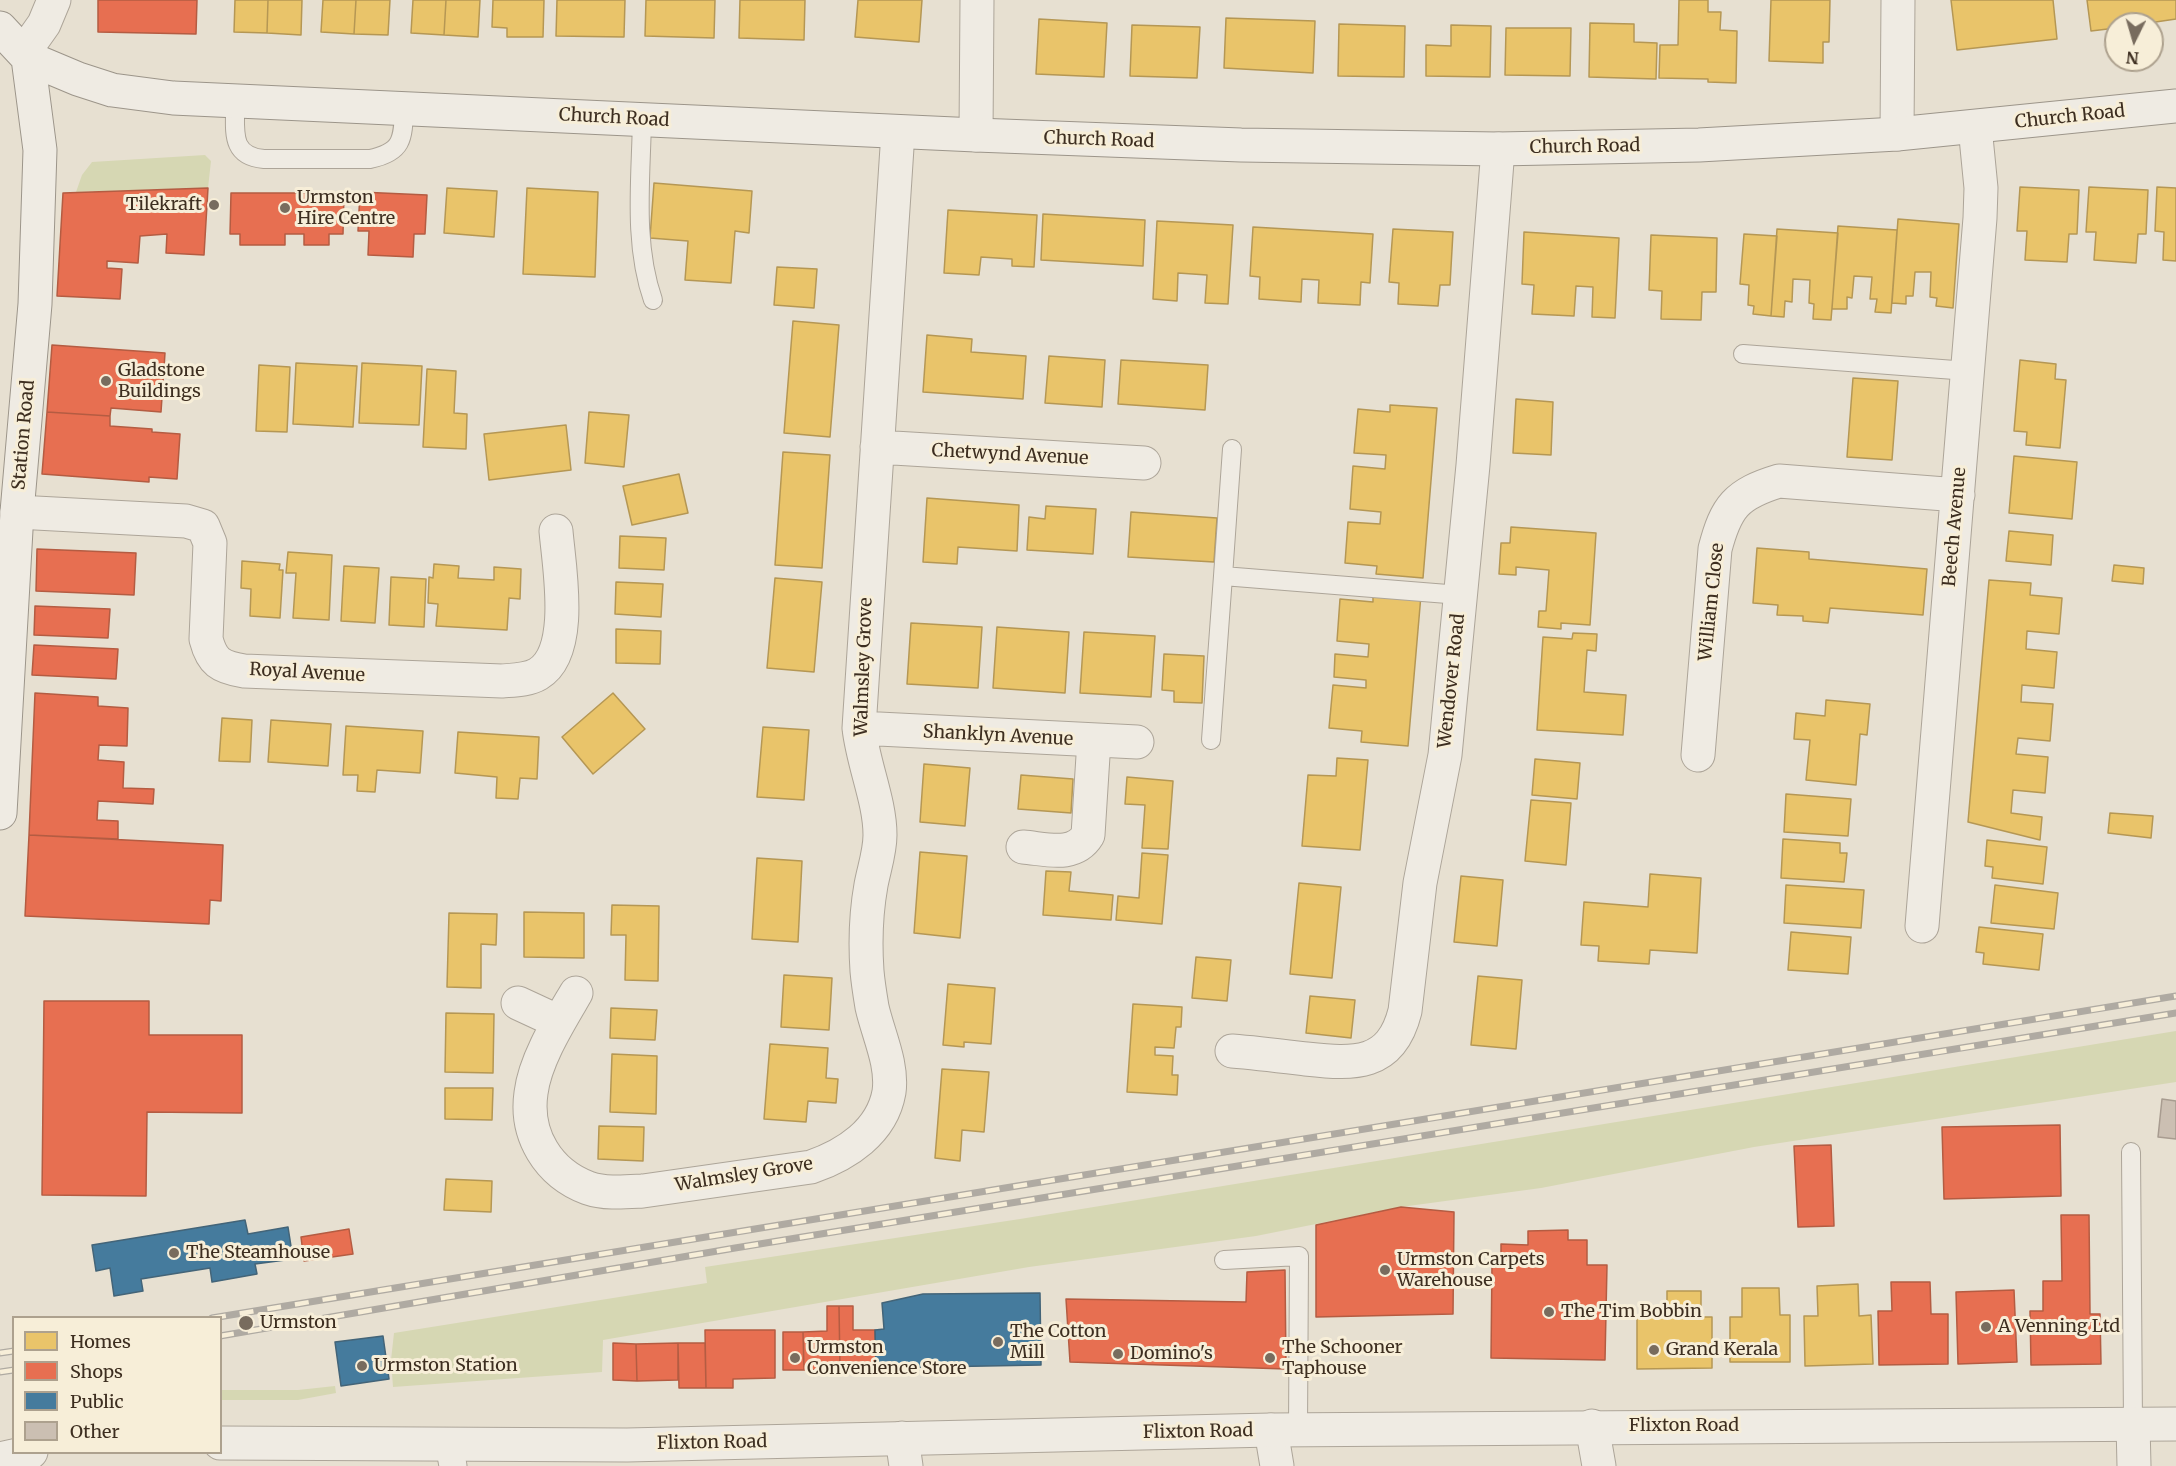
<!DOCTYPE html>
<html>
<head>
<meta charset="utf-8">
<style>
  body { margin:0 }
  #map { position:relative; width:2176px; height:1466px; overflow:hidden; background:#e7e0d1; font-family:Merriweather,serif }
  canvas { display:block }
  .legend { position:absolute; left:12px; top:1316px; width:210px; height:138px; box-sizing:border-box; background:#f7eed8; border:2px solid #ada18e; margin:0; padding:8px 10px; list-style:none; font-size:18px; color:#3d2e20 }
  .legend li { display:flex; align-items:center; gap:12px; height:30px }
  .legend b { width:30px; border:2px solid #ada18e }
  .north { position:absolute; left:2104px; top:12px; width:60px; height:60px; box-sizing:border-box; background:#f7eed8; border:2px solid #ada18e; border-radius:50%; rotate:185deg; font-size:16px; font-weight:700; line-height:24px; text-align:center; color:#3d2e20 }
  .north::after { content:''; display:block; margin:auto; width:21px; height:27px; background:#786c5e; clip-path:polygon(50% 0,100% 100%,50% 72%,0 100%) }
</style>
</head>
<body>
<div id="map">
<canvas width="2176" height="1466"></canvas>
<ul class="legend">
<li><b style="height:16px;background:#e9c46a"></b>Homes</li>
<li><b style="height:16px;background:#e76f51"></b>Shops</li>
<li><b style="height:16px;background:#457b9d"></b>Public</li>
<li><b style="height:16px;background:#cbbfb2"></b>Other</li>
</ul>
<div class="north">N</div>
</div>
<script>
const ctx = document.querySelector('canvas').getContext('2d');
ctx.lineJoin = 'round';
function fill(path, color) {
  ctx.fillStyle = color;
  ctx.fill(path, 'evenodd');
}
function stroke(path, color, width, dash) {
  ctx.strokeStyle = color;
  ctx.lineWidth = width;
  ctx.lineCap = dash ? 'butt' : 'round';
  ctx.setLineDash(dash || []);
  ctx.stroke(path);
}
function label(font, color, halo, rows, align = 'center') {
  ctx.font = font + ' Merriweather,serif';
  ctx.lineWidth = 6;
  ctx.setLineDash([]);
  ctx.textBaseline = 'middle';
  ctx.strokeStyle = halo;
  ctx.fillStyle = color;
  for (const [text, x, y, turn = 0] of rows) {
    ctx.save();
    ctx.translate(x, y);
    ctx.rotate((+turn || 0) * Math.PI / 180);
    ctx.textAlign = isNaN(turn) ? turn : align;
    if (halo) ctx.strokeText(text, 0, 0);
    ctx.fillText(text, 0, 0);
    ctx.restore();
  }
}
const green = new Path2D(`
  M205,155L211,161L208,188L76,192L82,175L92,162Z
  M2176,1031V1082L1754,1147L1541,1188L1401,1207L1256,1236L1029,1267L603,1340L602,1372L393,1387L391,1360L394,1333L707,1283L705,1267L1020,1219Z
  M335,1386L336,1393L298,1400H221V1390H298Z`);
const homes = new Path2D(`
  M235,0H268L267,33L234,32Z
  M268,0H302L301,35L267,33Z
  M323,0H356L354,34L321,32Z
  M356,0H390L388,35L354,34Z
  M413,0H446L444,35L411,33Z
  M446,0H480L478,37L444,35Z
  M493,0H544L543,37H507V28L492,27Z
  M557,0H625L624,37L556,36Z
  M646,0H715L714,38L645,36Z
  M740,0H805L804,40L739,38Z
  M858,0H922L919,42L855,37Z
  M1679,0H1708V12H1721L1720,30L1737,31L1736,83L1708,82V79L1659,78L1660,45H1678Z
  M1771,0H1830L1829,42H1823V63L1769,61Z
  M1951,0H2053L2057,39L1957,50Z
  M2087,0H2176V19L2142,24H2116V28L2091,31Z
  M1226,18L1315,21L1313,73L1224,68Z
  M1039,19L1107,23L1104,77L1036,74Z
  M1590,23L1634,24V42L1657,43L1656,79L1589,77Z
  M1339,24L1405,26L1404,77L1338,76Z
  M1132,25L1200,27L1197,78L1130,76Z
  M1451,25L1491,26L1490,77L1426,76V45L1451,46Z
  M1506,28H1571L1570,76L1505,75Z
  M654,183L752,191L749,233L735,231L731,283L685,280L688,241L650,238Z
  M2020,187L2079,190L2077,234H2069L2067,262L2025,260L2027,231H2017Z
  M2089,187L2148,190L2146,234H2138L2136,263L2094,260L2096,232H2086Z
  M2157,187L2176,188V261L2163,260L2164,232L2155,231Z
  M447,188L497,191L494,237L444,233Z
  M527,188L598,192L595,277L523,274Z
  M948,210L1037,215L1034,267L1012,266V259L981,257L979,275L944,273Z
  M1043,214L1145,220L1143,266L1041,260Z
  M1898,219L1959,224L1953,308L1936,306L1937,298L1930,297L1931,272H1915L1913,296H1906V304L1892,303Z
  M1157,221L1233,225L1228,304L1205,303L1207,275L1178,273L1177,301L1153,299Z
  M1838,226L1897,230L1891,313L1875,312L1877,299H1870L1872,277L1854,276L1852,298L1847,297V309H1832Z
  M1253,227L1373,234L1370,283L1361,282L1360,305L1318,303L1319,280L1302,279L1301,302L1259,299L1260,277L1250,276Z
  M1393,229L1453,232L1450,285H1440L1438,306L1398,304L1399,283L1389,282Z
  M1777,229L1838,233L1831,320L1813,319L1814,304L1809,303L1810,280L1793,279L1792,302L1785,301L1784,317L1771,316Z
  M1524,232L1619,238L1615,318L1592,317L1593,287L1576,286L1574,316L1532,314L1534,285L1522,284Z
  M1744,234L1777,236L1771,316L1753,314L1754,306L1748,305L1749,285L1740,284Z
  M1651,235L1717,238L1716,292H1702L1701,320L1661,319L1662,291L1649,290Z
  M777,267L817,269L814,308L774,305Z
  M793,321L839,325L830,437L784,433Z
  M927,335L972,339L971,352L1026,356L1023,399L923,392Z
  M1049,356L1105,360L1102,407L1045,403Z
  M1121,360L1208,365L1205,410L1118,404Z
  M2020,360L2056,364L2055,379L2066,380L2060,448L2026,445L2027,432L2014,431Z
  M296,363L357,366L353,427L293,424Z
  M362,363L422,366L419,425L359,423Z
  M259,365L290,367L287,432L256,431Z
  M427,369L456,371L454,413L467,414L466,449L423,447Z
  M1853,378L1898,381L1892,460L1847,457Z
  M1516,399L1553,402L1551,455L1513,453Z
  M1390,405L1437,408L1423,578L1376,574L1377,566L1345,563L1348,522L1380,524L1381,512L1350,509L1353,466L1385,469L1386,455L1354,453L1358,409L1390,412Z
  M589,412L629,415L624,467L585,463Z
  M566,425L571,470L489,480L484,434Z
  M783,452L830,455L822,568L775,565Z
  M2014,456L2077,462L2072,519L2009,513Z
  M679,474L688,513L632,525L623,486Z
  M927,498L1019,505L1017,551L958,547L957,564L923,562Z
  M1046,506L1096,509L1093,554L1027,550L1029,517L1045,519Z
  M1131,512L1217,518L1214,562L1128,557Z
  M1511,527L1596,533L1590,625L1561,623V629L1538,627L1539,611H1546L1549,570L1516,567V575L1499,574L1501,543H1510Z
  M2009,531L2053,535L2051,565L2006,561Z
  M620,536L666,538L664,570L619,568Z
  M1757,548L1809,552V559L1927,569L1923,615L1830,608L1828,623L1803,621V616L1777,615L1778,605L1753,603Z
  M288,552L332,555L329,620L293,618L296,573H286Z
  M242,561L280,564L279,570H283L280,618L250,616L251,589L241,588Z
  M434,564L459,566L458,578L494,580V567L521,569L520,599L509,598L507,630L436,626L438,604L428,603L429,577L433,578Z
  M2114,565L2144,568L2143,584L2112,581Z
  M344,566L379,568L375,623L341,621Z
  M391,577L426,579L424,627L389,625Z
  M775,578L822,582L814,672L767,668Z
  M1989,580L2031,583L2030,595L2062,598L2059,634L2027,631L2026,649L2057,652L2054,688L2022,685L2021,702L2053,704L2050,741L2018,738L2016,754L2048,757L2045,793L2013,790L2011,813L2042,817L2040,840L1968,822Z
  M616,582L663,584L661,617L615,614Z
  M1373,592L1421,595L1408,746L1361,742L1362,731L1329,728L1333,685L1366,688V680L1334,677L1335,654L1368,657L1369,644L1337,641L1340,599L1373,602Z
  M911,623L982,627L978,688L907,684Z
  M997,627L1069,632L1065,693L993,688Z
  M616,629L661,631L660,664L616,663Z
  M1084,632L1155,636L1151,697L1080,693Z
  M1573,633L1597,634L1596,651L1587,650L1584,692L1626,695L1623,735L1537,730L1543,637L1572,639Z
  M1164,654L1204,656L1202,703L1174,702V691L1162,690Z
  M613,693L645,729L593,774L562,737Z
  M1826,700L1870,704L1867,735L1860,734L1856,785L1806,780L1810,740L1794,739L1796,713L1825,716Z
  M222,718L252,720L250,762L219,761Z
  M271,720L331,724L328,766L268,762Z
  M346,726L423,731L420,773L377,770L375,792L357,791L358,775H343Z
  M763,727L809,730L804,800L757,797Z
  M458,732L539,737L537,779L520,778L518,799L496,798L497,777L455,773Z
  M1337,758L1368,760L1360,850L1302,846L1308,775L1336,776Z
  M1535,759L1580,763L1577,799L1532,795Z
  M924,764L970,768L965,826L920,822Z
  M1021,775L1073,779L1071,813L1018,809Z
  M1127,777L1173,781L1168,849L1142,848L1145,805L1125,804Z
  M1786,794L1851,799L1848,836L1784,832Z
  M1531,800L1571,803L1566,865L1525,861Z
  M2110,813L2153,816L2151,838L2108,833Z
  M1783,839L1840,843V853H1847L1844,882L1781,878Z
  M1987,840L2047,847L2043,884L1992,878L1993,867L1985,866Z
  M920,852L967,856L960,938L914,933Z
  M1142,853L1168,855L1162,924L1116,920L1118,896L1139,898Z
  M757,858L802,861L798,942L752,939Z
  M1046,871L1071,872L1069,891L1113,895L1111,920L1043,915Z
  M1650,874L1701,878L1697,953L1650,950L1649,964L1598,961L1599,946L1581,945L1584,902L1648,907Z
  M1461,876L1503,880L1497,946L1454,942Z
  M1299,883L1341,887L1332,978L1290,974Z
  M1786,885L1864,890L1861,928L1784,923Z
  M1995,885L2058,893L2054,929L1991,923Z
  M612,905L659,906L658,981L625,980L626,935H611Z
  M524,912L584,913V958L524,957Z
  M449,913L497,914L496,945L481,944V988L447,987Z
  M1979,927L2043,934L2039,970L1983,964L1984,953L1976,952Z
  M1791,932L1851,937L1848,974L1788,970Z
  M1196,957L1231,960L1227,1001L1192,998Z
  M784,975L832,978L829,1030L781,1027Z
  M1478,976L1522,980L1516,1049L1471,1045Z
  M948,984L995,988L991,1044L964,1042V1047L943,1045Z
  M1310,996L1355,1000L1351,1038L1306,1033Z
  M1133,1004L1182,1007L1181,1027H1176L1174,1048L1155,1047V1055L1173,1056L1172,1075H1178L1177,1095L1127,1092Z
  M611,1008L657,1010L655,1040L610,1038Z
  M446,1013L494,1014L493,1073L445,1072Z
  M770,1044L828,1048L826,1078L838,1079L836,1103L808,1101L806,1122L764,1119Z
  M612,1054L657,1056L656,1114L610,1112Z
  M942,1069L989,1072L984,1132L962,1130L960,1161L935,1158Z
  M445,1088H493L492,1120L445,1119Z
  M599,1126L644,1127L643,1161L598,1159Z
  M446,1179L492,1181L491,1212L444,1210Z
  M1858,1284L1859,1316L1871,1315L1873,1364L1805,1366L1804,1316H1818L1817,1286Z
  M1742,1288H1779L1780,1315H1790V1362H1730V1317H1742Z
  M1667,1291H1701V1317H1712V1368L1637,1369V1317H1667Z`);
const shops = new Path2D(`
  M98,0H197L196,34L98,32Z
  M208,188L204,255L166,253L167,234L140,236L138,263L107,261V268L122,269L120,299L57,296L63,193Z
  M360,192L427,195L425,234H414L413,257L368,255L369,231H358Z
  M231,193H344L343,234H329V245H304V234H285V245H240V234H230Z
  M52,345L165,353L161,412L111,408L110,416L47,412Z
  M47,412L110,416V426L152,429V432L180,434L177,479L149,477V482L42,474Z
  M37,549L136,553L134,595L36,591Z
  M35,606L110,609L108,638L34,635Z
  M34,645L118,649L116,679L32,675Z
  M35,693L98,697V706L128,708L127,746L99,745L98,760L124,762L123,788L154,789L153,804L98,801L97,820L118,821V839L29,835Z
  M29,835L223,845L221,901L210,900L209,924L25,916Z
  M44,1001H149V1035H242V1113L147,1112L146,1196L42,1195Z
  M2060,1125L2061,1196L1944,1199L1942,1127Z
  M1831,1145L1834,1226L1798,1227L1794,1146Z
  M1401,1207L1454,1212L1453,1314L1316,1317V1225Z
  M2061,1215H2089L2090,1314H2100L2101,1364L2031,1365L2030,1311H2043V1281H2062Z
  M349,1229L353,1254L304,1261L301,1237Z
  M1568,1230V1240H1587V1265H1607L1605,1360L1491,1358L1492,1262H1501V1244L1528,1245V1231Z
  M1285,1270L1286,1369L1070,1362L1066,1299L1246,1302L1247,1272Z
  M1891,1282H1930L1931,1314H1948V1364L1879,1365L1878,1311H1892Z
  M2014,1290L2017,1362L1958,1364L1956,1292Z
  M827,1306H839L840,1369L804,1370L803,1332L827,1331Z
  M839,1306H853V1330H875L876,1368L840,1369Z
  M705,1330H775V1378L733,1379V1388H706Z
  M783,1332H803L804,1370H783Z
  M613,1343L636,1344L637,1381L613,1380Z
  M678,1343H705L706,1388H679Z
  M678,1343V1380L637,1381L636,1344Z`);
const public = new Path2D(`
  M245,1220L248,1234L288,1227L293,1259L255,1264L257,1274L212,1282L210,1268L141,1279L143,1291L114,1296L110,1268L96,1271L92,1245Z
  M1040,1293L1041,1365L876,1368L875,1330L884,1329L882,1303L923,1294Z
  M383,1336L389,1379L341,1386L335,1342Z`);
const building = new Path2D(`
  M2162,1099L2176,1101V1139L2158,1137Z`);
const service = new Path2D(`
  M235,101C236,128 228,156 264,159H370C403,152 403,139 404,108
  M642,119C641,179 633,243 653,300
  M1743,354L1968,371
  M1223,576L1232,449
  M1211,740L1223,576L1460,595
  M2131,1152L2133,1424
  M1224,1260L1299,1256L1298,1430`);
const pedestrian = new Path2D(`
  M449,1444L453,1466`);
const minor = new Path2D(`
  M28,58L32,41L44,24L54,0
  M1897,134L1898,0
  M976,135L977,0
  M877,447L1144,463
  M17,512L186,521L203,526L210,543L206,639C212,662 220,667 244,671L502,681C514,680 528,680 538,674C575,652 559,567 556,531
  M859,728L1137,742
  M1698,755L1715,549C1726,507 1736,494 1779,481L1958,495
  M1023,847C1047,849 1074,858 1088,835L1094,740
  M1922,926L1980,218L1981,188L1975,127
  M576,993C559,1022 535,1060 531,1093C525,1135 548,1173 588,1188C605,1194 625,1192 643,1191L811,1167C846,1155 882,1132 889,1092C893,1064 878,1034 872,1007C870,995 868,983 867,971C865,942 866,913 871,885C874,869 880,852 880,835C880,801 863,764 859,728L898,132
  M518,1003L559,1022
  M1232,1051C1257,1053 1281,1056 1306,1059C1354,1064 1391,1067 1405,1011L1420,883L1445,755L1473,465L1498,149
  M2133,1424L2134,1466
  M1592,1426L1599,1466
  M1271,1430L1277,1466
  M902,1438L906,1466`);
const tertiary = new Path2D(`
  M220,1443L627,1445L1271,1430L2176,1424
  M0,1459L31,1452`);
const secondary = new Path2D(`
  M0,28L28,58L78,79L112,90L173,98L976,135L1241,145L1498,149L1699,145L1897,134L2176,106
  M0,813L17,512L35,304L40,150L28,58`);
const rail = new Path2D(`
  M212,1318L2176,996
  M220,1336L735,1248L2176,1013
  M0,1353L14,1351
  M0,1372L14,1370`);
const markers = [
  [214,205,6,"#786c5e"],
  [285,208,6,"#786c5e"],
  [106,381,6,"#786c5e"],
  [174,1253,6,"#786c5e"],
  [1385,1270,6,"#786c5e"],
  [1549,1312,6,"#786c5e"],
  [246,1323,8,"#786c5e"],
  [1986,1327,6,"#786c5e"],
  [998,1342,6,"#786c5e"],
  [1654,1350,6,"#786c5e"],
  [1118,1354,6,"#786c5e"],
  [795,1358,6,"#786c5e"],
  [1270,1358,6,"#786c5e"],
  [362,1366,6,"#786c5e"]
];
const streetNames = [
  ["Church Road",2070,117,-6],
  ["Church Road",614,118,3],
  ["Church Road",1099,140,2],
  ["Church Road",1585,147,-1],
  ["Station Road",24,435,-85],
  ["Chetwynd Avenue",1010,455,3],
  ["Beech Avenue",1955,527,-85],
  ["William Close",1712,602,-84],
  ["Walmsley Grove",864,667,-88],
  ["Royal Avenue",307,673,3],
  ["Wendover Road",1452,681,-84],
  ["Shanklyn Avenue",998,736,3],
  ["Walmsley Grove",744,1175,-9],
  ["Flixton Road",1684,1426],
  ["Flixton Road",1198,1432,-1],
  ["Flixton Road",712,1443,-1]
];
const poiNames = [
  ["Urmston",297,198],
  ["Hire Centre",297,219],
  ["Tilekraft",202,205,"right"],
  ["Gladstone",118,371],
  ["Buildings",118,392],
  ["The Steamhouse",186,1253],
  ["Urmston Carpets",1397,1260],
  ["Warehouse",1397,1281],
  ["The Tim Bobbin",1561,1312],
  ["Urmston",260,1323],
  ["A Venning Ltd",1998,1327],
  ["The Cotton",1010,1332],
  ["Mill",1010,1353],
  ["Urmston",807,1348],
  ["Convenience Store",807,1369],
  ["The Schooner",1282,1348],
  ["Taphouse",1282,1369],
  ["Grand Kerala",1666,1350],
  ["Domino's",1130,1354],
  ["Urmston Station",374,1366]
];
fill(green, '#d6d7b3');
fill(homes, '#e9c46a');
stroke(homes, '#b59754', 1.5);
fill(shops, '#e76f51');
stroke(shops, '#b45c42', 1.5);
fill(public, '#457b9d');
stroke(public, '#436478', 1.5);
fill(building, '#cbbfb2');
stroke(building, '#a89c90', 1.5);
stroke(service, '#ada599', 20);
stroke(pedestrian, '#ada599', 29);
stroke(minor, '#ada599', 35);
stroke(tertiary, '#ada599', 35);
stroke(secondary, '#9c958a', 35);
stroke(service, '#efebe3', 18);
stroke(pedestrian, '#efebe3', 27);
stroke(minor, '#efebe3', 33);
stroke(tertiary, '#efebe3', 33);
stroke(secondary, '#efebe3', 33);
stroke(rail, '#afaaa2', 7);
stroke(rail, '#f7eed8', 4.5, [14]);
for (const [x, y, r, color] of markers) {
  const dot = new Path2D();
  dot.arc(x, y, r, 0, 2 * Math.PI);
  ctx.fillStyle = color;
  ctx.fill(dot);
  stroke(dot, '#f7eed8', 2);
}
label('18px', '#3d2e20', '#f7eed8', streetNames);
label('18px', '#3d2e20', '#f7eed8', poiNames, 'left');
</script>
</body>
</html>
